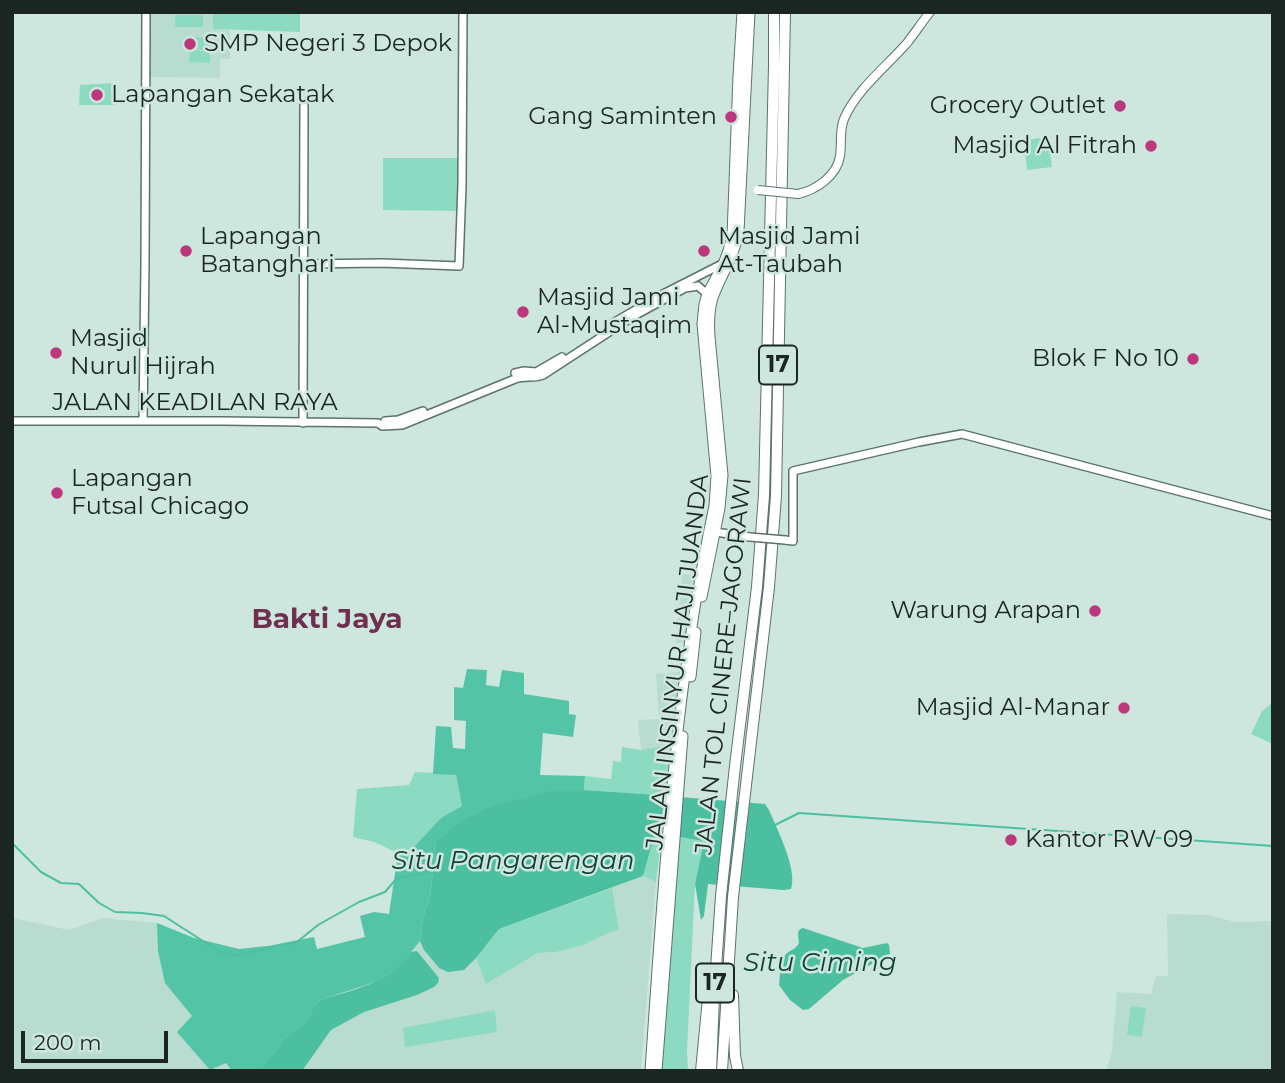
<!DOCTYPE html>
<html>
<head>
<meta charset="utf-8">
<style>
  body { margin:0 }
  #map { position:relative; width:1285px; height:1083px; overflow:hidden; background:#cde6de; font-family:Montserrat,sans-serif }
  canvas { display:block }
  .frame { position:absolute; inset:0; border:14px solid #1b2521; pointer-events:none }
  .scale { position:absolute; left:21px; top:1031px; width:147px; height:32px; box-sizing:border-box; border:4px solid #1b2521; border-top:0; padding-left:9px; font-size:21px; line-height:24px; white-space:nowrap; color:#1b2521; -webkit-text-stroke:5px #cde6de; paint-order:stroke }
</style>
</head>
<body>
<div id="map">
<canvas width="1285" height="1083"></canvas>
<div class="frame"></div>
<div class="scale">200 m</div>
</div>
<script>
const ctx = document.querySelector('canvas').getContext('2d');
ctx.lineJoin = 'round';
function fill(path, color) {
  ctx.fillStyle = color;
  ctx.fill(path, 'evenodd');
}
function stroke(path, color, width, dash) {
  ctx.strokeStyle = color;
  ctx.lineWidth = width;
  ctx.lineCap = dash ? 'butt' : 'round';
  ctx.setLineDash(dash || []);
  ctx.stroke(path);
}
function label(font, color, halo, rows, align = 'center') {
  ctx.font = font + ' Montserrat,sans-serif';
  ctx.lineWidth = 5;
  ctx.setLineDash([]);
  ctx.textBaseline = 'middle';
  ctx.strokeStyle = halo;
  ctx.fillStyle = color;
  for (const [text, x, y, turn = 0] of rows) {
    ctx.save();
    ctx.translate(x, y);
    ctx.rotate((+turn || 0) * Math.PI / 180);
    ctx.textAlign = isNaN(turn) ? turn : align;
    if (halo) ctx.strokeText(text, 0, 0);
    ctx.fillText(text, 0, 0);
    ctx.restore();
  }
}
const built = new Path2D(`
  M150,12H213V29L230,30V59H220V78L149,77Z
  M682,574L700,575L692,643H676Z
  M686,671L674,761L664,763L663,746L641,750L638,720L659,719L656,674Z
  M643,876L656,882L641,1071H12V918L69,930L103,918L157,923L194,938L239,949L268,946L314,937L317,949L365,937L360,916L374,912L389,915L464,970L476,958L486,984L538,953L556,952L582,945L608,933L619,930L612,888Z
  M1167,914L1209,915L1235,922L1273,921V1071H1106L1112,1051L1117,992L1151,994L1156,976H1168Z`);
const green = new Path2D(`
  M213,12H300V32L213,29Z
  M175,15H203V27H175Z
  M190,37L210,38V50L190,49Z
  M190,50L210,51V63L189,62Z
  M114,83L115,105H79L80,85Z
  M1048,137L1052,167L1027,170L1024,140Z
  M383,158H462L461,211L383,210Z
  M1271,704H1273V744L1251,734L1262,711Z
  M663,746L664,762L674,761L669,796L584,790L585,776L611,779L613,761L621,762L622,747L641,750Z
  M415,772L456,774L462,806L442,817L409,852L398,853L374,842L353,837L357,789L409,785Z
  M654,833L662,834L656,882L643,876Z
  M680,837L704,840L695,884L687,1051L688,1071H660L672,917Z
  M612,888L619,930L608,933L583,945L556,952L538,953L486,984L476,958L499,929Z
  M1131,1006L1146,1008L1142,1037L1127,1035Z
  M495,1010L497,1032L405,1047L403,1028Z`);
const forest = new Path2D(`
  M467,669L487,670L486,685L499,687L502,670L524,673V694L569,701V714L576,715L573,737L543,733L540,775L585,776L584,790H557L436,843L430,897L423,917L420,941L411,952L403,965L378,981L320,1000L314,1006L307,1021L286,1037L259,1071H232L226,1063L210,1070L177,1032L192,1016L165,983L158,951L157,923L194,938L239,949L268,946L314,937L317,949L365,937L360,916L374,912L389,914L398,853L409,852L442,817L462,806L456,775L433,774L436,726L451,727L453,748L465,749L466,721L454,720V687L463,688Z`);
const water = new Path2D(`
  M557,790H584L643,794L765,804L769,810C777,829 798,870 791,889L784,890L708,884L704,916L701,920L695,884L704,841L655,833L643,876L499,929L476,958L464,970L448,972L439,968L424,950L420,941L423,917L430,897L436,842L461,821L493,806Z
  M803,928L863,948L887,943L889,945L890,954L843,980L809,1009L803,1010L790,1000L779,985C780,977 780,961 785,955C790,950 795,950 799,943C799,937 795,930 803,928Z
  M417,951L439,978L438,983L434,987L417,995L364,1012L331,1030L302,1071H259L286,1037L307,1021L314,1006L320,1000C352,990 392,983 411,952Z`);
const stream = new Path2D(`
  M775,825L799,813L1273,846
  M12,843L41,872L61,883L79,884L99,903L115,912L142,913L164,916L220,952L237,955L297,942L318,925L359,902L385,892L397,878L433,872`);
const tertiary = new Path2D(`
  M303,264L382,263L459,266L462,185L463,12
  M613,323L661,295L722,264
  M515,373L524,371L536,372L562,357
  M12,421H223L378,423L382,426L402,425L515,379C524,375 534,379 543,375L632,317L685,288L698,286L707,294
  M143,421L145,264L146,12
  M385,421L398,420L423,411
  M303,423L304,106
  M715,532L750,537
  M785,540L793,541V471L919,442L962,434L1273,516`);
const secondary = new Path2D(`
  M798,194C816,190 837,176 840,156C842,144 839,131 844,119C856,90 887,66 907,43C915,33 922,22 930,12`);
const trunk = new Path2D(`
  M702,597L720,508L723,475L710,337C709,324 709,311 713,298C721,275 735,257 739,231L750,12
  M691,677L696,632
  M650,1071C663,882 674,692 714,506L716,476L702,324L704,304L707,294L723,264L728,251L732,236L738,76L742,12
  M657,1071L683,736`);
const motorway = new Path2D(`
  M733,995L735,1056L738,1071
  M701,1071L710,977
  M711,1071L714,997L721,896L735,766L757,587L764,495L774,66V12
  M722,1071L733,897L769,587L776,496L785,12`);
const tertiaryBridge = new Path2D(`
  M750,537L785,540`);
const secondaryBridge = new Path2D(`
  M758,190L798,194`);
const markers = [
  [190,44,7,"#bc377c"],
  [97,95,7,"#bc377c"],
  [1120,106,7,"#bc377c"],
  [731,117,7,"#bc377c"],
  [1151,146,7,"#bc377c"],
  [186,251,7,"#bc377c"],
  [704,251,7,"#bc377c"],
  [523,312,7,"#bc377c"],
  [56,353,7,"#bc377c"],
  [1193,359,7,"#bc377c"],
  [57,493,7,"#bc377c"],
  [1095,611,7,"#bc377c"],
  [1124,708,7,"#bc377c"],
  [1011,840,7,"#bc377c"]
];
const shields = [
  [778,365,38],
  [715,983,38]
];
const shieldNames = [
  ["17",778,365],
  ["17",715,983]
];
const poiNames = [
  ["SMP Negeri 3 Depok",204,44],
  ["Lapangan Sekatak",111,95],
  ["Grocery Outlet",1106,106,"right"],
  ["Gang Saminten",717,117,"right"],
  ["Masjid Al Fitrah",1137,146,"right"],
  ["Lapangan",200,237],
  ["Batanghari",200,265],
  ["Masjid Jami",718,237],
  ["At-Taubah",718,265],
  ["Masjid Jami",537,298],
  ["Al-Mustaqim",537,326],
  ["Masjid",70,339],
  ["Nurul Hijrah",70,367],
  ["Blok F No 10",1179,359,"right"],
  ["Lapangan",71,479],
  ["Futsal Chicago",71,507],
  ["Warung Arapan",1081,611,"right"],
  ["Masjid Al-Manar",1110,708,"right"],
  ["Kantor RW 09",1025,840]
];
const streetNames = [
  ["JALAN KEADILAN RAYA",195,403],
  ["JALAN INSINYUR HAJI JUANDA",678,662,-83],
  ["JALAN TOL CINERE–JAGORAWI",724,666,-84]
];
const waterNames = [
  ["Situ Pangarengan",513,861],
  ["Situ Ciming",820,963]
];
const quarterNames = [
  ["Bakti Jaya",327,620]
];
fill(built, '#b9dcd0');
fill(green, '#8ddac3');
fill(forest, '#53c4a6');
fill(water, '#4dbfa1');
stroke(stream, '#4dbfa1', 2);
stroke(tertiary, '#5c736b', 10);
stroke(secondary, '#5c736b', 10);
stroke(trunk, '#5c736b', 11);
stroke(motorway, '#5c736b', 12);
stroke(tertiary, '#fff', 7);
stroke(secondary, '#fff', 8);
stroke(trunk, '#fff', 9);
stroke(motorway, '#fff', 10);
stroke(tertiaryBridge, '#5c736b', 10, []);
stroke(secondaryBridge, '#5c736b', 10, []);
stroke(tertiaryBridge, '#fff', 7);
stroke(secondaryBridge, '#fff', 8);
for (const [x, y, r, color] of markers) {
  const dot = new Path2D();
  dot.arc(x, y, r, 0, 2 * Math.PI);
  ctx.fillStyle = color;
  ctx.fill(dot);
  stroke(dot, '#cde6de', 2.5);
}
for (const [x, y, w] of shields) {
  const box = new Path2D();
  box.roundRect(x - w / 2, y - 19.5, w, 39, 5);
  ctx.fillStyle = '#cde6de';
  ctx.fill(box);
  stroke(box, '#1b2521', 2);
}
label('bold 23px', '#1b2521', null, shieldNames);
label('24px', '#1b2521', '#cde6de', poiNames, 'left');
label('24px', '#1b2521', '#cde6de', streetNames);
label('italic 26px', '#0d3f33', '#cde6de', waterNames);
label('bold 28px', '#702f4e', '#cde6de', quarterNames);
</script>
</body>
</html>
